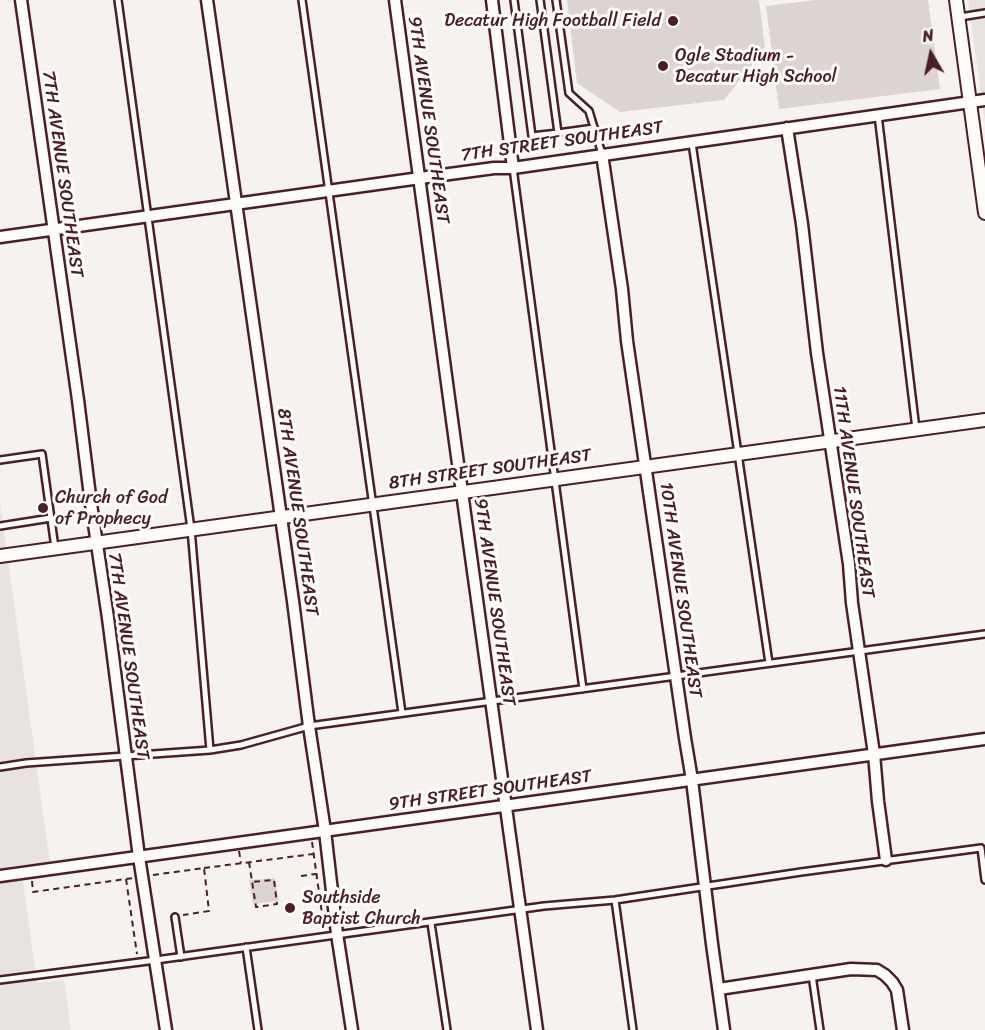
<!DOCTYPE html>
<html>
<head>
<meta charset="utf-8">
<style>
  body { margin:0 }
  #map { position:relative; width:985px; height:1030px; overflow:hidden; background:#f6f3ef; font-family:Sriracha,sans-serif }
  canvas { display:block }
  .north { position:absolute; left:901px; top:24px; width:60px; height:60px; -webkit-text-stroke:4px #fdfcf7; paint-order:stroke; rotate:351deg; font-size:16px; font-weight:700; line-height:24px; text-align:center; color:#4a1f2b }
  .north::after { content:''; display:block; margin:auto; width:21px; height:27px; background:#4a1f2b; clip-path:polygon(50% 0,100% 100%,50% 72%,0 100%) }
</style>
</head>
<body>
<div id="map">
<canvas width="985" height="1030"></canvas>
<div class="north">N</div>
</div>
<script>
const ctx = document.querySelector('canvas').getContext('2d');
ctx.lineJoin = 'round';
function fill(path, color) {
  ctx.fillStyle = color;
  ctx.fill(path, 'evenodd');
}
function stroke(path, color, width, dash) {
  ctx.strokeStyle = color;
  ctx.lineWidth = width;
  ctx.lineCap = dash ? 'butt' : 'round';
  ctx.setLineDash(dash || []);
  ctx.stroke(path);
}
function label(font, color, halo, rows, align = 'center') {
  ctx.font = font + ' Sriracha,sans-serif';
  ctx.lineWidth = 6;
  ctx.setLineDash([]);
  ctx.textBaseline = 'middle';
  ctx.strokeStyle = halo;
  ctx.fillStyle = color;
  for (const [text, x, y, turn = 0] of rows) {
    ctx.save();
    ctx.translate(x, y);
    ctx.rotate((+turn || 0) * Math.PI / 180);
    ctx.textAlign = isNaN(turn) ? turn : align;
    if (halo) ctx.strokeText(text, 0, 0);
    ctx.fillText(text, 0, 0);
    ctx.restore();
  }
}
const built = new Path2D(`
  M968,0H985V123Z
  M0,503L50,862L21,867L37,983L64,980L71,1030H0Z`);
const green = new Path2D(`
  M567,0H759L765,48L724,100L620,112L577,83Z
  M816,0H928L940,89L779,109L766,6Z
  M275,878L279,901L253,904L249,880Z`);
const path = new Path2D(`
  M312,842L324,928
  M239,851L241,863
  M249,862L256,907L277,904L274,880L252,882
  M204,868L313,854
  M153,875L204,868L209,911L183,915
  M301,876L316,874
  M126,879L137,954
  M32,881L33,892L133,878`);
const service = new Path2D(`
  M118,0L191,529L210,750
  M302,0L402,713
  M514,0L532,136L558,133L540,0
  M556,0L569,93L589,111L602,154
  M960,17L985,13
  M878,115L916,429
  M558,133L594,128
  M692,143L769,663
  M513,168L583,689
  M0,460L42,454L55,548
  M0,526L51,518
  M0,767L26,763L210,750L241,745L309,726L985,634
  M615,900L633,1030
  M175,917L181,957
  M431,923L447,1030
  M246,947L258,1030
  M812,975L820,1030
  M0,980L156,960L544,906L615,900L801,872L981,848L985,880`);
const minor = new Path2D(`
  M21,0L78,400L91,504L108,618L139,857L166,1030
  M207,0L293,601L309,726L325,831L337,934L352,1030
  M395,0L455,442L537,1030
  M492,0L513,168
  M787,128L802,224L817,353L849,564L852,603L874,754L878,801L886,860
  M602,154L622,289L627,341L685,738L692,780L712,944L724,1030
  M0,237L420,178L494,168H513L985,100
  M0,876L985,739
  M719,989L851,969L877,970L885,975L892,982L897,990L903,1030`);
const tertiary = new Path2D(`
  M956,0L985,213
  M0,556L985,420`);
const markers = [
  [673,21,6,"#4a1f2b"],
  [663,66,6,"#4a1f2b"],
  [43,508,6,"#4a1f2b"],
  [290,908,6,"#4a1f2b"]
];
const poiNames = [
  ["Decatur High Football Field",661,21,"right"],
  ["Ogle Stadium -",675,56],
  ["Decatur High School",675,77],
  ["Church of God",55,498],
  ["of Prophecy",55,519],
  ["Southside",302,898],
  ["Baptist Church",302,919]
];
const streetNames = [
  ["9TH AVENUE SOUTHEAST",428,120,82],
  ["7TH STREET SOUTHEAST",562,142,-8],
  ["7TH AVENUE SOUTHEAST",62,174,82],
  ["8TH STREET SOUTHEAST",490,470,-8],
  ["11TH AVENUE SOUTHEAST",853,492,82],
  ["8TH AVENUE SOUTHEAST",297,512,82],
  ["10TH AVENUE SOUTHEAST",680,590,82],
  ["9TH AVENUE SOUTHEAST",494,602,82],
  ["7TH AVENUE SOUTHEAST",128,656,82],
  ["9TH STREET SOUTHEAST",490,791,-8]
];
fill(built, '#e9e3e0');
fill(green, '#dcd4d2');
stroke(service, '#4a1f2b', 10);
stroke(minor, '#4a1f2b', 15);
stroke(tertiary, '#4a1f2b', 16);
stroke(path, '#4a1f2b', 2, [6, 4.5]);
stroke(service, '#fdfcf7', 5);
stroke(minor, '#fdfcf7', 10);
stroke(tertiary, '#fdfcf7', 12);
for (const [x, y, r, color] of markers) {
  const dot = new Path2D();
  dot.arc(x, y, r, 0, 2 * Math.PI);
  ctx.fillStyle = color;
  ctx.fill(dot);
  stroke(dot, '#fdfcf7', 2);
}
label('18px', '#4a1f2b', '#fdfcf7', poiNames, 'left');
label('18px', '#4a1f2b', '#fdfcf7', streetNames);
</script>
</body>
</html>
